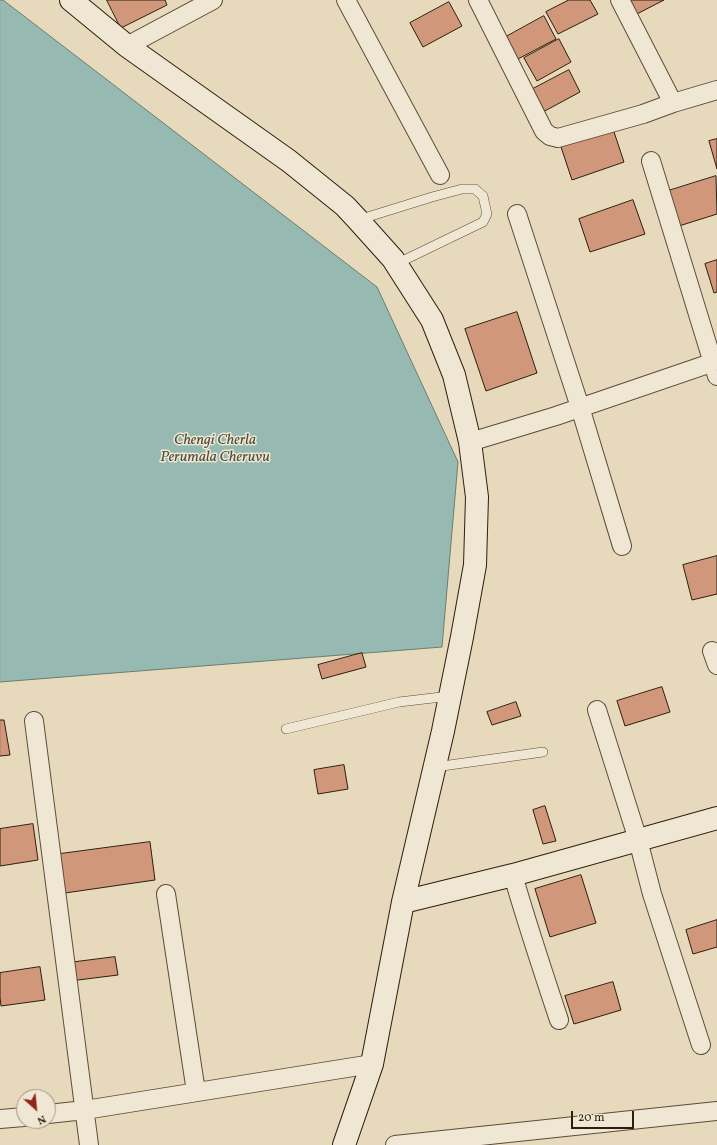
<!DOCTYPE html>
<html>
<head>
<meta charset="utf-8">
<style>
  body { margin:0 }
  #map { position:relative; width:717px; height:1145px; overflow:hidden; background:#e6d9bc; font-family:Vollkorn,serif }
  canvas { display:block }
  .north { position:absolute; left:16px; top:1089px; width:40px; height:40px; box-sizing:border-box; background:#efe6d3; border:1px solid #a29684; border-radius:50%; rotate:153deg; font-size:11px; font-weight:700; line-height:16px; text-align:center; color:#2e1e0d }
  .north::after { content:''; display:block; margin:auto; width:14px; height:18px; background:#8f2418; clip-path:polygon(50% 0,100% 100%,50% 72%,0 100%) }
  .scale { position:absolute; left:571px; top:1111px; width:63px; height:18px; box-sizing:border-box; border:2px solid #2e1e0d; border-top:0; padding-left:5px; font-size:12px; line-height:14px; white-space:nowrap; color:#2e1e0d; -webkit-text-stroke:3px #efe6d3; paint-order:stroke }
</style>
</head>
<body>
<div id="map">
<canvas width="717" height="1145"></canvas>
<div class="north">N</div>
<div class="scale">20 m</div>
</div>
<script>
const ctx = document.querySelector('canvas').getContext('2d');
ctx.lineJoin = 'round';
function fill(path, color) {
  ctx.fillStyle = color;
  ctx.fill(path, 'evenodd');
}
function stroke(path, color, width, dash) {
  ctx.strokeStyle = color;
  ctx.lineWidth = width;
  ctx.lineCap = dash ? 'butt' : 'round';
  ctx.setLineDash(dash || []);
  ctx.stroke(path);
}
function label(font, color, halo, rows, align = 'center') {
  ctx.font = font + ' Vollkorn,serif';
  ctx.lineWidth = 3;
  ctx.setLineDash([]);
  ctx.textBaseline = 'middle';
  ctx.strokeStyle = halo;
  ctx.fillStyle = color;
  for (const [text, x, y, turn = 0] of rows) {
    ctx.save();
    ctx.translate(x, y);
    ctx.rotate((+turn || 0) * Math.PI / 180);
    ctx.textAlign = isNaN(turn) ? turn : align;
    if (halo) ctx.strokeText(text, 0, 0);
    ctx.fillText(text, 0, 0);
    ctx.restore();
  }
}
const water = new Path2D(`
  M0,0H3L377,287L458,462L442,647L0,682Z`);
const building = new Path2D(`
  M107,0H165L167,5L121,28Z
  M569,0H590L598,14L558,34L546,12Z
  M625,0H664L633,16Z
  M449,2L462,26L423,47L410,23Z
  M544,16L556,39L516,60L504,38Z
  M559,39L571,62L537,81L524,58Z
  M569,70L580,92L541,113L529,91Z
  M612,126L624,162L572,180L560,144Z
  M717,139V169L709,141Z
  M716,176L717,214L679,226L668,191Z
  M633,200L645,234L590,252L579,219Z
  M717,260V292L714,293L705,264Z
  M517,312L537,373L486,391L465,329Z
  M717,556V594L692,600L683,565Z
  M362,653L366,667L322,679L318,665Z
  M662,687L670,712L625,726L617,701Z
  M516,702L521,716L492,725L487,712Z
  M0,720H4L10,755L0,756Z
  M344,765L348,789L318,794L314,770Z
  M545,806L556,841L543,844L533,810Z
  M33,824L38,860L0,866V829Z
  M150,842L155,880L65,893L60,854Z
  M581,875L596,923L550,937L535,889Z
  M717,920V947L693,954L686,930Z
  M115,957L118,975L70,981L68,963Z
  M40,967L45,1000L1,1006L0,997V973Z
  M613,982L621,1010L574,1024L565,996Z`);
const lane = new Path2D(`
  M358,220L432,197L462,189H475L483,196L487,214L483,222L396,264
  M286,729L399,702L450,696
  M435,767L543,752`);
const street = new Path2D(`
  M346,0L440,175
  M478,0L544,131L550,136L558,138L643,114L673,103
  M620,0L673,103L717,90
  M127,46L213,0
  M651,161L717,376
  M517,214L580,407L622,546
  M470,442L556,416L717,361
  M712,651L717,665
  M597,710L638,840L652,894L701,1045
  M34,721L89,1145
  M513,875C527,924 543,972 559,1020
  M166,894L196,1092
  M48,1114L85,1110L372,1064
  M0,1119L24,1117
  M395,1145L717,1111`);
const secondary = new Path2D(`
  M71,0L127,46L289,161L345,206L358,220L393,259L432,320L454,375L470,442L477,497L475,565L462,637L443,731L403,902L372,1064L344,1145
  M403,902L513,875L717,818`);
const waterNames = [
  ["Chengi Cherla",215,441],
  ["Perumala Cheruvu",215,458]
];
fill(water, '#96bab1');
stroke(water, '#6c7c6f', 1);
fill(building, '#d0977b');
stroke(building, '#2e1e0d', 1);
stroke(lane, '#5c4d39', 10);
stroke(street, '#5c4d39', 20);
stroke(secondary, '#2e1e0d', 24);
stroke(lane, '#efe6d3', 9);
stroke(street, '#efe6d3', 18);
stroke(secondary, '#efe6d3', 22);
label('italic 15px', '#4d4d3e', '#efe6d3', waterNames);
</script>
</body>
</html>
